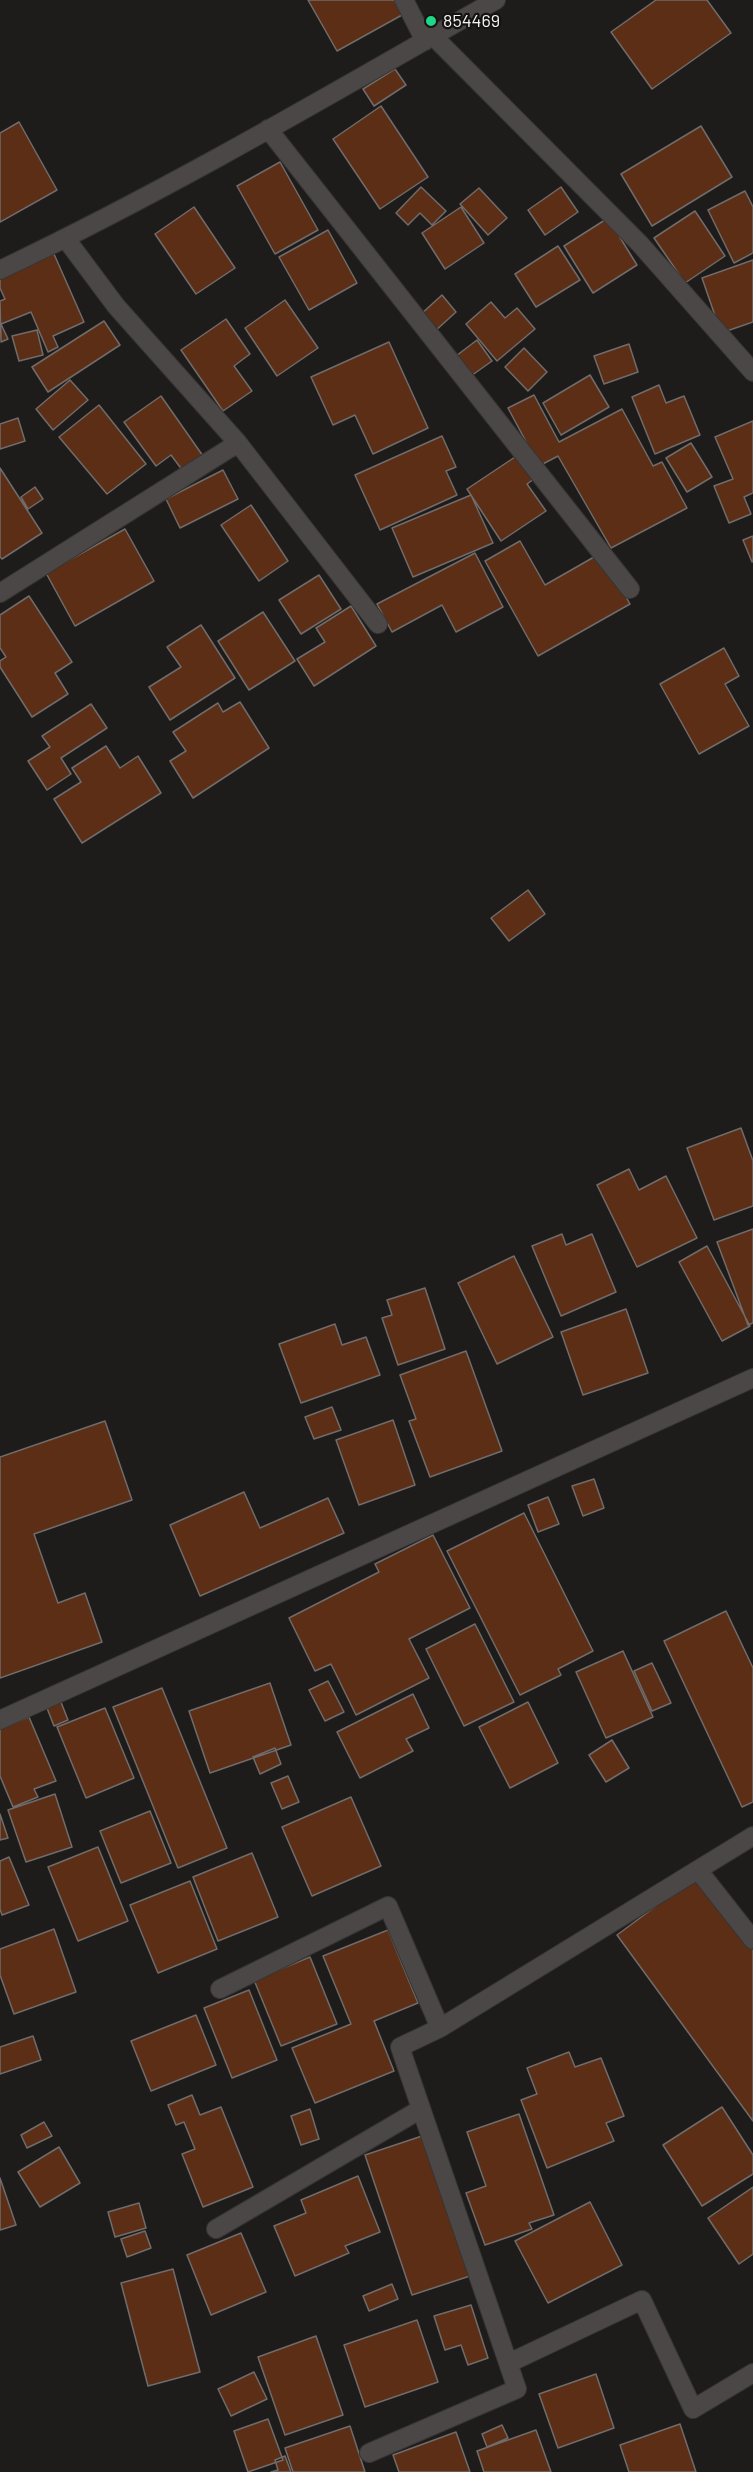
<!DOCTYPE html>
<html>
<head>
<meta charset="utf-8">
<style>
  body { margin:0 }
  canvas { display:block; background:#1e1b1b }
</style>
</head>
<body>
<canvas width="753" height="2472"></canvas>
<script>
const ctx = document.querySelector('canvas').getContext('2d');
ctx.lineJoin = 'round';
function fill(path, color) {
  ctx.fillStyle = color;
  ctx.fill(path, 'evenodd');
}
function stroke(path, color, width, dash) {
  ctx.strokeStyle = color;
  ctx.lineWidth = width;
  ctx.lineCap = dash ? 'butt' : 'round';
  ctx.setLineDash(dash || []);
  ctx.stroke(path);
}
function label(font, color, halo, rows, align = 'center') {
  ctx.font = font + ' Barlow,sans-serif';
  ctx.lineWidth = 4.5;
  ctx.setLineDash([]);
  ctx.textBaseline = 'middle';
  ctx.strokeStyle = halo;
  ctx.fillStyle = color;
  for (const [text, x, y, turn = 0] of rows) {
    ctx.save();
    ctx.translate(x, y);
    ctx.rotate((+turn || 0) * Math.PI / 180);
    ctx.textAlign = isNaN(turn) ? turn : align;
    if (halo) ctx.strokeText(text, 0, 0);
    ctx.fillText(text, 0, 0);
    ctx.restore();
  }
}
const building = new Path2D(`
  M308,0H394L402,15L337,51Z
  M656,0H707L731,33L652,89L611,32Z
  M395,69L406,85L374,106L363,89Z
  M381,106L428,177L380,209L333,139Z
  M19,122L57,190L0,222V133Z
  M701,126L732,177L652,226L621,174Z
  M280,162L318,230L275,254L237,186Z
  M421,187L446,211L432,225L420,213L408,225L396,213Z
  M561,187L578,212L545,235L528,210Z
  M479,188L507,218L488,235L460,204Z
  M745,191L753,207V253L734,263L708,210Z
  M194,207L235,268L196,294L155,234Z
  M461,207L484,243L445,269L422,233Z
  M695,211L725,256L685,283L654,238Z
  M608,218L637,265L593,293L564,246Z
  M328,230L357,283L309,310L279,257Z
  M558,246L580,280L536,307L515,274Z
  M54,254L84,322L53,336L58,347L48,352L31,312L1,324L8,339L1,342L0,301L5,299L0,288V277Z
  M753,260V322L721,333L702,278Z
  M442,295L456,312L434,332L420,315Z
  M285,300L318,348L277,376L245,328Z
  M491,302L505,318L517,308L535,329L497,361L466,324Z
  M226,319L250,354L234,366L252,391L223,411L181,350Z
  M104,321L120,345L48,392L32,367Z
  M37,330L43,355L19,361L12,336Z
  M477,340L492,361L471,376L456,356Z
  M389,342L428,428L373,454L355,415L333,425L311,377Z
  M629,344L638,372L604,384L594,356Z
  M524,348L547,372L528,391L505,367Z
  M590,375L609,407L561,435L543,403Z
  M70,380L88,400L53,430L36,409Z
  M659,385L666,403L684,396L700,435L655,454L632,397Z
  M534,395L559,442L622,409L653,466L662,462L687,508L611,548L558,456L539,466L508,408Z
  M161,396L203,456L183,471L171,455L156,466L124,422Z
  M99,405L146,464L107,494L59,437Z
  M18,418L25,441L0,449V424Z
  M753,421V493L744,497L751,514L729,523L714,486L733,479L715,437Z
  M442,436L456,467L446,471L457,495L380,530L355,475Z
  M691,443L712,477L687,492L666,458Z
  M518,455L534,479L527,484L546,511L501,541L467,489Z
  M0,468L42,533L2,559L0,557Z
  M223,470L238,499L180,528L166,499Z
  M35,487L43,499L28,509L21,497Z
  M471,495L493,543L413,577L392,528Z
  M251,505L288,561L259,581L221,525Z
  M125,529L154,581L75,626L46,573Z
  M753,536V561L752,562L743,540Z
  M520,541L545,585L601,553L630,604L538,656L485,561Z
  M475,553L503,607L456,632L442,605L392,632L377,604Z
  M319,575L341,609L301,634L279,600Z
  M29,596L72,662L55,673L68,694L32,717L0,667V661L6,657L0,648V615Z
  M351,606L376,646L314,686L297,659L325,642L316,628Z
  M263,612L295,661L249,690L218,641Z
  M201,625L235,678L170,720L149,687L181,667L167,647Z
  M724,648L739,676L725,684L749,726L699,754L660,684Z
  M240,702L269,748L193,798L170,761L186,751L173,732L218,703L223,712Z
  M91,704L107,728L61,758L71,774L47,790L28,761L50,747L42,736Z
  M106,746L120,768L138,756L161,793L82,843L54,799L81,782L72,768Z
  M528,890L545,914L509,941L491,918Z
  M741,1128L753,1161V1206L714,1220L687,1148Z
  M629,1169L639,1190L666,1176L697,1238L637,1267L597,1185Z
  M753,1229V1323L748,1325L717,1242Z
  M562,1234L566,1245L592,1234L616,1292L561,1316L532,1246Z
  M707,1246L750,1326L722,1341L679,1262Z
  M514,1256L553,1337L497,1364L458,1283Z
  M425,1288L445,1349L398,1365L382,1318L392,1315L387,1300Z
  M626,1309L648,1373L583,1395L561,1332Z
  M335,1324L342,1345L366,1337L380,1375L301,1403L279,1344Z
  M466,1351L502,1451L430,1477L409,1421L416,1419L400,1375Z
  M332,1407L341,1430L314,1439L305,1417Z
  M393,1420L415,1485L359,1505L336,1440Z
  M105,1421L132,1500L34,1534L58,1603L85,1593L102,1642L0,1678V1457Z
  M594,1479L604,1508L583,1516L572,1486Z
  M244,1492L260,1528L328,1498L344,1533L200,1596L170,1525Z
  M548,1497L559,1524L538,1532L528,1505Z
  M524,1513L593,1651L558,1669L561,1675L520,1695L447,1551Z
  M433,1535L470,1608L409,1639L429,1678L356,1715L331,1664L315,1671L289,1618L379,1572L375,1564Z
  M726,1611L753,1668V1802L742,1807L664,1641Z
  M475,1624L514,1702L464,1726L426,1649Z
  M623,1651L653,1717L606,1738L576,1672Z
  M652,1663L671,1703L652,1711L634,1671Z
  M328,1681L344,1712L325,1721L309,1690Z
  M270,1683L291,1745L210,1773L189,1711Z
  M162,1688L227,1848L178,1868L113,1707Z
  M413,1694L429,1728L406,1739L413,1751L360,1778L337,1732Z
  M59,1697L68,1720L54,1726L45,1703Z
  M528,1702L558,1763L510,1788L479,1727Z
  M105,1708L134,1778L86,1798L57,1727Z
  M29,1717L56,1781L34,1789L38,1797L13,1807L0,1776V1729Z
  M612,1740L629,1768L606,1782L589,1755Z
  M275,1748L281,1764L260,1774L253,1757Z
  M288,1776L299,1802L282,1809L271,1783Z
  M55,1794L72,1847L26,1862L8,1810Z
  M351,1797L381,1866L312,1896L282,1827Z
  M150,1811L171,1863L121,1883L100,1831Z
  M0,1814L8,1838L0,1840Z
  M98,1847L128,1921L78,1941L48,1867Z
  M252,1853L278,1917L218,1941L193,1877Z
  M9,1857L29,1905L2,1915L0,1909V1861Z
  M698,1875L753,1950V2121L617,1935Z
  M190,1881L217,1949L158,1973L130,1905Z
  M54,1929L76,1992L14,2014L0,1975V1949Z
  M388,1930L418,2003L374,2021L394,2071L315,2103L292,2048L351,2024L323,1956Z
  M310,1957L337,2024L281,2046L254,1980Z
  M249,1990L277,2060L232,2078L204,2008Z
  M196,2015L216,2065L151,2091L131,2041Z
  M33,2036L41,2060L0,2074V2047Z
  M569,2052L575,2067L601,2058L624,2116L606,2123L614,2141L547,2168L521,2100L537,2094L527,2068Z
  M192,2095L200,2115L221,2107L253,2187L203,2207L182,2154L195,2149L184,2122L176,2125L168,2105Z
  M722,2107L753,2155V2174L702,2206L663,2145Z
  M310,2109L319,2139L301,2145L291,2116Z
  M519,2114L554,2215L529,2223L532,2229L485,2245L466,2193L486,2186L467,2132Z
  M44,2122L52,2136L27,2148L21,2135Z
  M422,2136L470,2276L412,2295L365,2155Z
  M59,2147L80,2183L40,2207L18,2172Z
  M358,2176L380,2232L345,2246L349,2253L295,2276L274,2226L306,2213L301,2200Z
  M0,2178L16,2225L0,2230Z
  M753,2187V2254L739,2264L708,2218Z
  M590,2202L622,2265L548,2303L515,2241Z
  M139,2203L146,2228L115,2237L108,2212Z
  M145,2231L151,2248L127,2257L121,2239Z
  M241,2233L266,2292L211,2315L187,2255Z
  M173,2269L200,2372L148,2386L121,2283Z
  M392,2284L398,2299L369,2311L363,2296Z
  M471,2305L488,2358L468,2365L461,2345L445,2350L434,2316Z
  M417,2320L438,2382L365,2407L344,2345Z
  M316,2336L343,2415L285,2435L258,2357Z
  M254,2372L267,2399L231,2416L218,2389Z
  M596,2374L614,2428L558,2448L539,2394Z
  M268,2419L283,2460L248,2472L234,2431Z
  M680,2424L696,2472H629L620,2445Z
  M502,2425L508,2438L487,2447L482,2434Z
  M350,2426L365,2472H293L285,2448Z
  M536,2430L551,2472H484L477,2451Z
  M456,2432L470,2472H399L393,2455Z
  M285,2456L291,2472H271L278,2470L275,2460Z`);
const street = new Path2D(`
  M404,0L425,41
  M433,36L640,244L753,372
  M268,129L630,589
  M66,239L116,306L238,443L378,624
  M0,270C170,189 333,93 496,0
  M0,593L238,443
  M0,1720L753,1378
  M698,1870L753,1940
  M220,1989L388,1906L440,2028
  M216,2229L421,2109
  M509,2363L642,2300L693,2409L753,2373
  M369,2453L517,2389L400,2047L440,2028L753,1836`);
const markers = [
  [431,21,6,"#1ed888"]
];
const poiNames = [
  ["854469",443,21]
];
fill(building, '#5c2e15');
stroke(building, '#6f6c6b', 1.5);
stroke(street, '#373535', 20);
stroke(street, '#4b4747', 18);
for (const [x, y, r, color] of markers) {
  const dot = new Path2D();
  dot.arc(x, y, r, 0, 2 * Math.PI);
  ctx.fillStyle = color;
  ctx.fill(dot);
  stroke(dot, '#141212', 2);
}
label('18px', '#f5f2f2', '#141212', poiNames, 'left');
</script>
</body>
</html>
